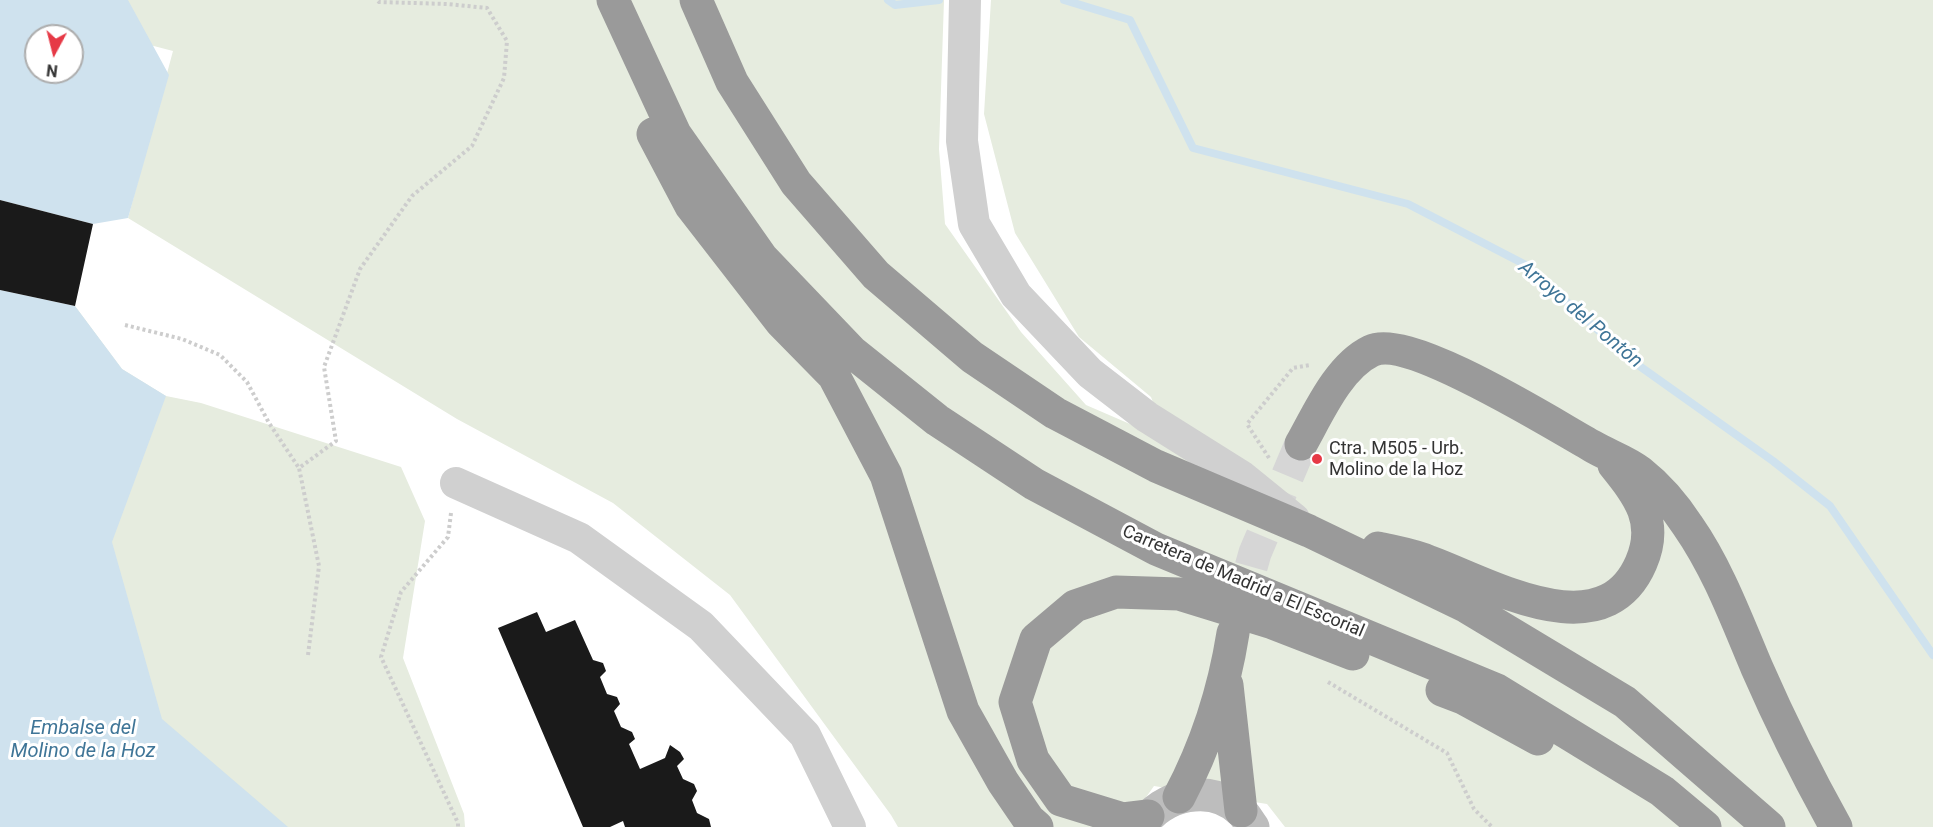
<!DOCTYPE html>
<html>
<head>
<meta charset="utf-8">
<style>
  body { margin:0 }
  #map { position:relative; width:1933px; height:827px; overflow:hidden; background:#fff; font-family:Roboto,sans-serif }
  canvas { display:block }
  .north { position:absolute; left:24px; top:24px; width:60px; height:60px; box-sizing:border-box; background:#fff; border:2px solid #adadad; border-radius:50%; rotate:187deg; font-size:16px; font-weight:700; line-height:24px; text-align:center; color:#333 }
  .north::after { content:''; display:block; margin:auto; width:21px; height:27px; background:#e63946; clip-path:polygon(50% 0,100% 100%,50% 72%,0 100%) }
</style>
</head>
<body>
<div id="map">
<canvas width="1933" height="827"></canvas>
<div class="north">N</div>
</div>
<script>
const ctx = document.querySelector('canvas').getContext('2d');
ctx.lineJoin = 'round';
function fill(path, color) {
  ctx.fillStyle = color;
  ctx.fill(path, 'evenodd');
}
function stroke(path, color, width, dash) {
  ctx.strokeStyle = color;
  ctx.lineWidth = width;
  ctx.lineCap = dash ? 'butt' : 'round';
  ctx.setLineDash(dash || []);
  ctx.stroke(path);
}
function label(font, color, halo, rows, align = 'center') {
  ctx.font = font + ' Roboto,sans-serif';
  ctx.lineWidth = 6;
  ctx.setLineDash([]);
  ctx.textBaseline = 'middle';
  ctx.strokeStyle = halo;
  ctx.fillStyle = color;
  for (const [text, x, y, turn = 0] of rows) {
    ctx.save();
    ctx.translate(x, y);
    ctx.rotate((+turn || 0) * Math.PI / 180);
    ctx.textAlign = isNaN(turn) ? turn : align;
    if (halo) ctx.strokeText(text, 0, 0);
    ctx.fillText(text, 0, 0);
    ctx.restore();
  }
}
const green = new Path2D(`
  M0,0H944L939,149L945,224L1021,332L1086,405L1167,440L1151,397L1079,337L1015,233L984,114L991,0H1933V827H1285L1267,804L1154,786L1125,827H898L891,815L730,595L613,503L457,419L128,218L173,51L0,6Z
  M75,306L122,369L166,396L201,403L401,467L425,521L403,658L464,814L465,827H0Z`);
const water = new Path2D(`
  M0,0H128L169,75L128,218L93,224L0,200ZM36,36H72V72H36Z
  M0,290L75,306L122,369L166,396L112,542L162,719L288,827H0Z`);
const stream = new Path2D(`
  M888,0L895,5L939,0
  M1064,0L1130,20L1193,148L1408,204L1526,265L1631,360L1773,461L1830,506L1933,655`);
const building = new Path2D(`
  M0,200L93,224L75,306L0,290Z
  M537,612L546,632L575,620L593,660L603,663L606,671L600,677L607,694L617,697L620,704L614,711L621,727L632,732L635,739L629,744L640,769L665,758L670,745L680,752L684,759L677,766L683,779L694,784L697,791L692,800L697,813L709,819L711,827H625L623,821L610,827H583L498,628Z`);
const highwayTunnel = new Path2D(`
  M1238,614L1255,553L1301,444`);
const path = new Path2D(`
  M125,325L182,339L220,355L247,382L269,423L299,468
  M1269,458L1247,424L1293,368L1310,365
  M451,513L448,537L401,592L381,657L458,823V827
  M308,655L319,566L299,468L336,441L324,367L360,269L412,196L472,146L504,78L507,41L487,8L447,4L379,2L377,0
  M1328,682L1447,753L1474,809L1492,827`);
const street = new Path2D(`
  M965,0L962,141L974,224L1016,295L1090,373L1147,417L1241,476L1294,519
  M456,483L579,538L701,626L805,735L850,827`);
const secondary = new Path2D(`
  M1141,827C1161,794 1212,782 1242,812C1246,816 1249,822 1253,827`);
const highway = new Path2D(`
  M613,0L675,134L762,258L852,352L937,420L1034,484L1156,549L1497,690L1662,791L1705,827
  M696,0L732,82L796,183L876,275L972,357L1055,413L1156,466L1309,531L1467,607L1625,702L1769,827
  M653,134L691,206L781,322L834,376L886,475L963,711L1003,782L1029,820L1037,827
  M1301,444C1318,414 1338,367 1371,351C1409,333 1554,425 1592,446C1607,455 1626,461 1640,472C1659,487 1675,506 1688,526C1718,569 1737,621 1757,668C1781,723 1807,775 1836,827
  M1378,548C1395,552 1414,555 1430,562C1490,584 1603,651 1641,563C1659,522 1639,496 1614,465
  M1227,685L1241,811
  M1442,690L1463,698L1538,739
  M1179,797C1206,746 1224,690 1233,633
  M1148,816L1123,819L1061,800L1033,760L1015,702L1036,639L1075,606L1116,592L1179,594L1273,623L1353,654`);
const markers = [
  [1317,459,6,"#e63946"]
];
const poiNames = [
  ["Ctra. M505 - Urb.",1329,449],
  ["Molino de la Hoz",1329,470]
];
const streetNames = [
  ["Carretera de Madrid a El Escorial",1243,582,23]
];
const waterNames = [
  ["Arroyo del Pontón",1580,315,40],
  ["Embalse del",83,729],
  ["Molino de la Hoz",83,752]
];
fill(green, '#e6ecdf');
fill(water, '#cfe2ee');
stroke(stream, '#cfe2ee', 8);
fill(building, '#1a1a1a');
stroke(highwayTunnel, '#d6d6d6', 33, [33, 16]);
stroke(path, '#cdcdcd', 4, [3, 3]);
stroke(street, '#d0d0d0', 32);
stroke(secondary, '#bdbdbd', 33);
stroke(highway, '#9a9a9a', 33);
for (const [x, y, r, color] of markers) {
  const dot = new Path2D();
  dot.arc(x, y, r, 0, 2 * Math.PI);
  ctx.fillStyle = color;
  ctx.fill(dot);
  stroke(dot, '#fff', 2);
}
label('18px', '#333', '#fff', poiNames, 'left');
label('18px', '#333', '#fff', streetNames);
label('italic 20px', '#3f7597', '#fff', waterNames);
</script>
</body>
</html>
